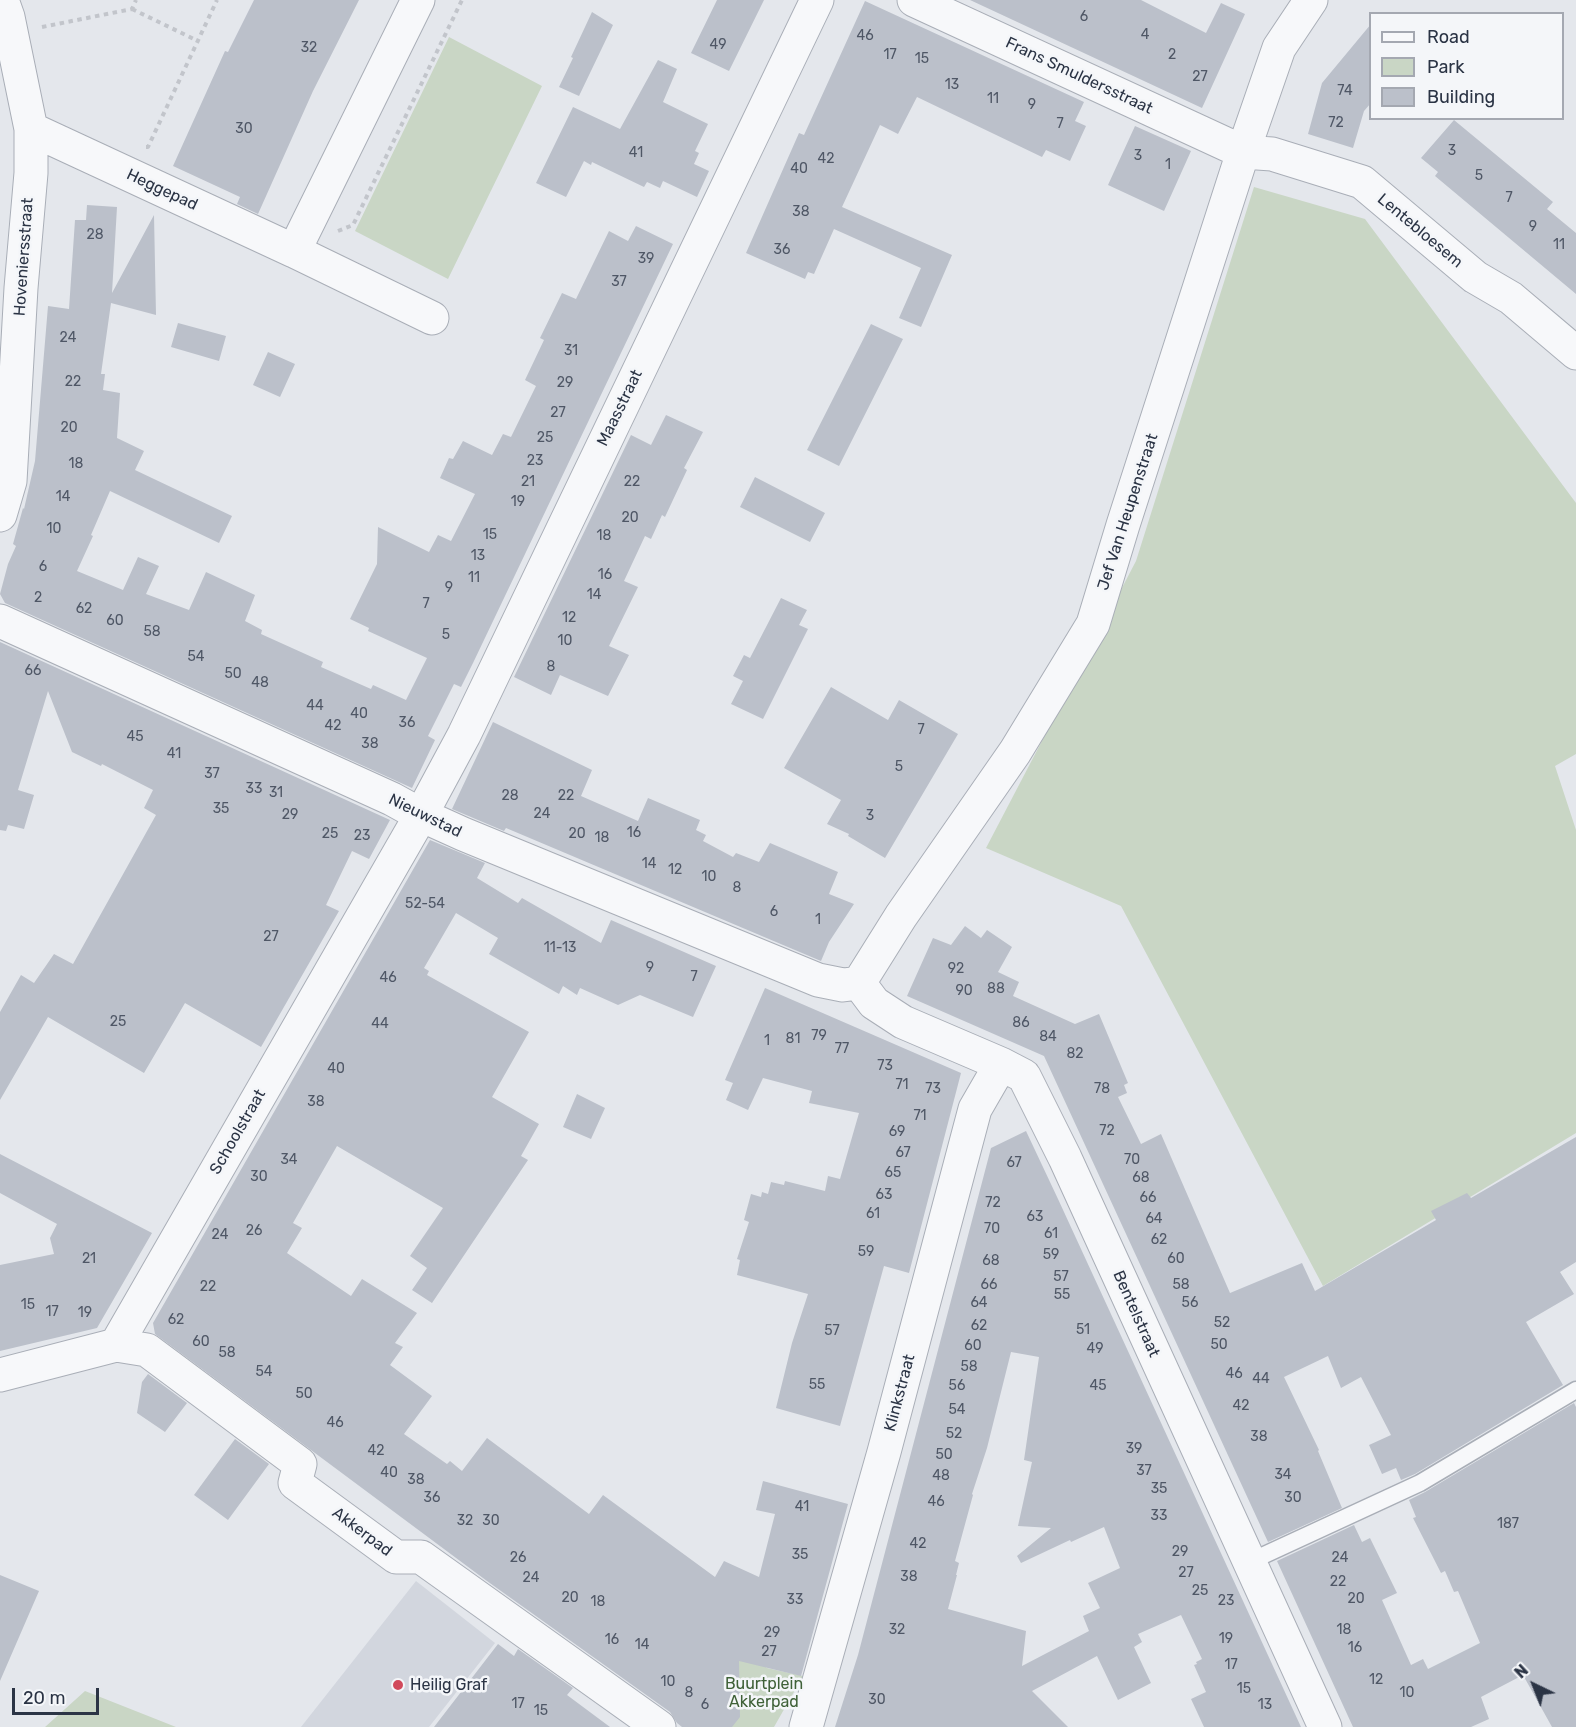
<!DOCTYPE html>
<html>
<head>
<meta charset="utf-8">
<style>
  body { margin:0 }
  #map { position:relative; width:1576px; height:1727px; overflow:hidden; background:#e4e7ec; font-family:Rubik,sans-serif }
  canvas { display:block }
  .legend { position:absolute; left:1369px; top:12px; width:195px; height:108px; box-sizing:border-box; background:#f4f6f9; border:2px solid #a4a8b1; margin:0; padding:8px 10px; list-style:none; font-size:18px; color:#2b3445 }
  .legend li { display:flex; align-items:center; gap:12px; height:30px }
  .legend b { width:30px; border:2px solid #a4a8b1 }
  .north { position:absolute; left:1504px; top:1655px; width:60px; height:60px; -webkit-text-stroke:4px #f4f6f9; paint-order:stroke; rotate:317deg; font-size:16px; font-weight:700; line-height:24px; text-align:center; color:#2b3445 }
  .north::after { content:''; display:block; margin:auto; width:21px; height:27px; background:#2b3445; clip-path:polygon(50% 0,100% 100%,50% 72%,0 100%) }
  .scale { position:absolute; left:12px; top:1688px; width:87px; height:27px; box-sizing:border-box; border:3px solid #2b3445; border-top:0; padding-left:8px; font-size:18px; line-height:21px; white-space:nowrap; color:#2b3445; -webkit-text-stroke:4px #f4f6f9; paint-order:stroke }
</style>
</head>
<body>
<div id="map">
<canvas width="1576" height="1727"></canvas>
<ul class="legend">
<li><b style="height:8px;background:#f7f8fa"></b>Road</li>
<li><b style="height:16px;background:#c9d6c5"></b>Park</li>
<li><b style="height:16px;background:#bbc0ca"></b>Building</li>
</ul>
<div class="north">N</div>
<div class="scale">20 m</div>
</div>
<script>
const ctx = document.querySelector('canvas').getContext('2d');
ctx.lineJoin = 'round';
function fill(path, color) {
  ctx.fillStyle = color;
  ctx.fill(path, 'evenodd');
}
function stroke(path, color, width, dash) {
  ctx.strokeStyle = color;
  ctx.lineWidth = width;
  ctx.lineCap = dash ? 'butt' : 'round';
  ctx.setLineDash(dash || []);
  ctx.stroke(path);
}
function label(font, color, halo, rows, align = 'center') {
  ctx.font = font + ' Rubik,sans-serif';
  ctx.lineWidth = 5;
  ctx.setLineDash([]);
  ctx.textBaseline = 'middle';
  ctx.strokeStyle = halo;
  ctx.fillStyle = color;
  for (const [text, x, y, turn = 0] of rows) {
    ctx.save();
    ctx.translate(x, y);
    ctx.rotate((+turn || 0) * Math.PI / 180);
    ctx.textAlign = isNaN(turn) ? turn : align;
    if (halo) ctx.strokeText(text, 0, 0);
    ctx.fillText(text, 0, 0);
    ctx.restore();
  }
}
const built = new Path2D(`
  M416,1581L495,1643L429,1727H301Z`);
const green = new Path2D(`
  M449,37L542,86L448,279L355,231Z
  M1254,187L1365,219L1576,503V754L1555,766L1576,830V1133L1323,1286L1121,906L986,848L1136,561Z
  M698,1609L767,1668L803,1676L774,1727H732Z
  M85,1691L176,1727H45Z`);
const building = new Path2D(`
  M254,0H359L313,91L258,214L237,204L240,197L173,166L225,51L228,52Z
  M717,0H764L729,71L691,53Z
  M970,0H1141L1206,33L1221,3L1245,14L1202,108Z
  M865,1L1084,102L1075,121L1086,126L1070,161L1046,150L1042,157L917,97L898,134L880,125L842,207L952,255L921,327L899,318L921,268L834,229L814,274L808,272L805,279L746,253L799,133L804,135Z
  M592,12L613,25L579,96L559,87L573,58L571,57Z
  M1371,24V103L1364,111L1353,148L1308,134L1322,83Z
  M658,60L677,69L663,102L708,124L695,151L699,153L694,164L709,171L697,197L663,181L660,188L647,182L644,187L592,162L591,165L584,161L566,197L536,183L573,107L620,129Z
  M1454,120L1553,202L1547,209L1576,233V294L1435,176L1438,172L1421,158Z
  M1135,126L1191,151L1164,211L1108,185Z
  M87,205L117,207L112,293L154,215L156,315L111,303L101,374H105L103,390L120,393L117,438L144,451L135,470L232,516L219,543L110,491L91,535L93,536L77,571L123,590L138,557L159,566L146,594L189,610L206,572L255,595L245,621L262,630L261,634L323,662L321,667L371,689L373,685L406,700L427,658L368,631L369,628L350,619L377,564L378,527L429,552L438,535L451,541L475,494L440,478L449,458L453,459L463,441L492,455L503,434L511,437L536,386L525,380L544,340L540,338L562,293L576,299L609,231L628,241L636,226L673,244L473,663L461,687L454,684L428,736L435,740L412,788L5,603L0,594L8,564L16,546L13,544L23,508L24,509L35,461L48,306L69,309L75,220H86Z
  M178,323L226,336L219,361L171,347Z
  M871,324L903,339L839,466L807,450Z
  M268,352L295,364L280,397L253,385Z
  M666,415L703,432L684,468L687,470L665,517L662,515L651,539L645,536L624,581L638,587L609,646L629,655L608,696L560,675L551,695L514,677L631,435L651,445Z
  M755,477L825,513L810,542L740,507Z
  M781,598L807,610L799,625L808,629L763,719L731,704L743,681L733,676L744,655L750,658Z
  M0,642L390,820L369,859L352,851L326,905L339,911L261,1047L185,1003L144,1073L48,1017L0,1100V1012L21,975L34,983L54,954L73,964L156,815L144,808L153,790L102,764L101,766L72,752L48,691L18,790L34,795L24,829L8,825L6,831L0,830Z
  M831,687L888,720L899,700L958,734L885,858L848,836L849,834L827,824L841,800L784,768Z
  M493,722L592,770L581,796L638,821L648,798L700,820L696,830L706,835L703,841L733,857L736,853L759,862L770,843L838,872L829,894L854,904L829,942L821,961L506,828L504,831L452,809Z
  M430,840L485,863L477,878L518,903L522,898L601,943L611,920L716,966L693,1017L640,995L618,1005L580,988L577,995L563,986L559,994L489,954L498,938L456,913L424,968L429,971L427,975L529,1032L492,1097L539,1124L521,1156L528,1160L432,1303L412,1290L427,1268L410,1256L443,1208L337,1146L293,1223L302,1228L287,1253L351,1296L362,1279L417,1313L395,1343L403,1347L390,1365L432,1396L404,1434L447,1464L450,1461L462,1471L487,1438L589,1514L603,1495L715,1577L724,1561L759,1577L775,1514L756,1510L763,1481L848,1504L801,1676L739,1661L740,1717L732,1727H682L677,1723L670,1712L487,1581L155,1334L153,1323Z
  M965,926L981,938L987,930L1012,947L998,972L1019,982L1013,996L1075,1024L1099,1014L1128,1083L1124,1085L1127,1093L1118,1097L1141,1144L1161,1134L1230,1293L1302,1263L1315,1291L1436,1220L1431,1211L1467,1193L1471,1198L1576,1137V1262L1560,1272L1574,1294L1526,1322L1563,1385L1415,1474L1401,1480L1396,1468L1382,1474L1369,1445L1391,1435L1361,1377L1341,1388L1328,1356L1284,1377L1319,1450L1318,1451L1342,1508L1268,1542L1044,1056L907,996L933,938L951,945Z
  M765,988L961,1073L909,1273L884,1266L840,1426L776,1408L792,1343L808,1294L737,1275L740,1260L737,1259L749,1222L744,1220L751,1194L761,1197L762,1192L768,1194L771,1182L784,1185L785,1181L825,1191L828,1176L840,1179L859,1113L809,1103L812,1091L763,1078L748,1110L726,1100L733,1083L725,1080Z
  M577,1094L605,1108L591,1139L563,1127Z
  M1026,1131L1058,1199L1301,1727H1204L1191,1699L1206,1692L1194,1665L1197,1664L1196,1662L1202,1659L1181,1615L1138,1634L1142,1642L1134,1647L1151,1683L1118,1700L1097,1656L1032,1691L1068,1727H835L858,1655L991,1148ZM1011,1352L1039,1357L1024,1460L1032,1462L1018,1526L1051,1528L1017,1556L1021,1563L1070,1540L1071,1542L1104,1527L1120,1568L1088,1583L1100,1608L1083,1616L1089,1631L1022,1666L1026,1631L948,1609L957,1575H956L959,1563L955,1561L973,1495L972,1494L987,1448Z
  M0,1154L152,1233L97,1328L0,1351V1265L54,1254L50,1238L57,1224L0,1193Z
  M148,1374L187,1403L165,1432L137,1413L142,1382Z
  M1574,1403L1576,1407V1727H1552L1523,1675L1481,1697L1489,1719L1471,1727H1353L1277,1561L1354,1525L1362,1542L1370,1538L1397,1593L1382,1600L1411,1665L1423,1659L1428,1669L1480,1643L1458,1591L1454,1592L1445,1571L1441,1573L1413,1518L1416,1517L1409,1500L1425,1492Z
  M235,1439L269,1464L228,1520L194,1495Z
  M0,1575L39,1591L0,1681Z
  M498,1644L514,1656L518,1649L573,1688L567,1695L610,1727H434Z`);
const path = new Path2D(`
  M132,9L198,41
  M42,27L132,9L136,0
  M146,147H148L217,0
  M338,231L353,225L462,0`);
const service = new Path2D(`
  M1249,1562L1420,1483L1576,1390`);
const minor = new Path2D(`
  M914,0L1243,152L1272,154L1362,182L1475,277L1511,298L1576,353
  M31,129L294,251L418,0
  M294,251L432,318
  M0,515L10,481L21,288L31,173V129L8,17L2,0
  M0,621L392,799L421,815L463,834L818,980L843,985L859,983
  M859,983L901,916L1015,752L1093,624L1123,525L1243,152L1279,48L1311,0
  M859,983L874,1003L903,1022L1001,1064L1024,1076L1065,1158L1325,1727
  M116,1345L421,815L464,735L817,0
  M0,1375L116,1345L147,1350L300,1464L295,1483L396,1557H421L659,1727
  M806,1727L884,1452L975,1109L1001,1064`);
const markers = [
  [398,1685,6,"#d1495b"]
];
const numberNames = [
  ["6",1084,17],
  ["4",1145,35],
  ["46",865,36],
  ["49",718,45],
  ["32",309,48],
  ["17",890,55],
  ["2",1172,55],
  ["15",922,59],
  ["27",1200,77],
  ["13",952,85],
  ["74",1345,91],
  ["11",993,99],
  ["9",1032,105],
  ["72",1336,123],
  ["7",1060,124],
  ["30",244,129],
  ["3",1452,151],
  ["41",636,153],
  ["3",1138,156],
  ["42",826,159],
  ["1",1168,165],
  ["40",799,169],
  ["5",1479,176],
  ["7",1509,198],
  ["38",801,212],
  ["9",1533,227],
  ["28",95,235],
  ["11",1559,245],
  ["36",782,250],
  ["39",646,259],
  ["37",619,282],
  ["24",68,338],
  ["31",571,351],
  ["22",73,382],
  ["29",565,383],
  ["27",558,413],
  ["20",69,428],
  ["25",545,438],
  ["23",535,461],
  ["18",76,464],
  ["21",528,482],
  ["22",632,482],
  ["14",63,497],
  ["19",518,502],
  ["20",630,518],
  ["10",54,529],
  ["15",490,535],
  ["18",604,536],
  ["13",478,556],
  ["6",43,567],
  ["16",605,575],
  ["11",474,578],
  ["9",449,588],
  ["14",594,595],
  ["2",38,598],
  ["7",426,604],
  ["62",84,609],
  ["12",569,618],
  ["60",115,621],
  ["58",152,632],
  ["5",446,635],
  ["10",565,641],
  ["54",196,657],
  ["8",551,667],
  ["66",33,671],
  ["50",233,674],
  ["48",260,683],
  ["44",315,706],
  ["40",359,714],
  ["36",407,723],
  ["42",333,726],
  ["7",921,730],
  ["45",135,737],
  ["38",370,744],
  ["41",174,754],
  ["5",899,767],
  ["37",212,774],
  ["33",254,789],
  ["31",276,793],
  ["28",510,796],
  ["22",566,796],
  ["35",221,809],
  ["24",542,814],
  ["29",290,815],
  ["3",870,816],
  ["16",634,833],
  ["25",330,834],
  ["20",577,834],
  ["23",362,836],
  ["18",602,838],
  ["14",649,864],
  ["12",675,870],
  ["10",709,877],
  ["8",737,888],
  ["52-54",425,904],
  ["6",774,912],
  ["1",818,920],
  ["27",271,937],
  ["11-13",560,948],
  ["9",650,968],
  ["92",956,969],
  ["7",694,977],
  ["46",388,978],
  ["88",996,989],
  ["90",964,991],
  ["25",118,1022],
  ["86",1021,1023],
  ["44",380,1024],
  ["79",819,1036],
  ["84",1048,1037],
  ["81",793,1039],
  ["1",767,1041],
  ["77",842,1049],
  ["82",1075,1054],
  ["73",885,1066],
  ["40",336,1069],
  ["71",902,1085],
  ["73",933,1089],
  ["78",1102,1089],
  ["38",316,1102],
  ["71",920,1116],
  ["72",1107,1131],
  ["69",897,1132],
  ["67",903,1153],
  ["34",289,1160],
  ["70",1132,1160],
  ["67",1014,1163],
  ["65",893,1173],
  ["30",259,1177],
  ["68",1141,1178],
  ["63",884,1195],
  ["66",1148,1198],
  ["72",993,1203],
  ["61",873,1214],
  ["63",1035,1217],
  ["64",1154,1219],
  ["70",992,1229],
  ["26",254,1231],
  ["61",1051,1234],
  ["24",220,1235],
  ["62",1159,1240],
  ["59",866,1252],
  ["59",1051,1255],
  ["21",89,1259],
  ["60",1176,1259],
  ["68",991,1261],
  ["57",1061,1277],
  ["66",989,1285],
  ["58",1181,1285],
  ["22",208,1287],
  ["55",1062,1295],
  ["64",979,1303],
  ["56",1190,1303],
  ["15",28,1305],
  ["17",52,1312],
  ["19",85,1313],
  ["62",176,1320],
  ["52",1222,1323],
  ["62",979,1326],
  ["51",1083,1330],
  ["57",832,1331],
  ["60",201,1342],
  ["50",1219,1345],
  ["60",973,1346],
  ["49",1095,1349],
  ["58",227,1353],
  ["58",969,1367],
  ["54",264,1372],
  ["46",1234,1374],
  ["44",1261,1379],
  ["55",817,1385],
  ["56",957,1386],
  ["45",1098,1386],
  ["50",304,1394],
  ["42",1241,1406],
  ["54",957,1410],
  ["46",335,1423],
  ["52",954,1434],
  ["38",1259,1437],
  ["39",1134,1449],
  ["42",376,1451],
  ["50",944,1455],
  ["37",1144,1471],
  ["40",389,1473],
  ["34",1283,1475],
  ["48",941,1476],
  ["38",416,1480],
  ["35",1159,1489],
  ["36",432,1498],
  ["30",1293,1498],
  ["46",936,1502],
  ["41",802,1507],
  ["33",1159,1516],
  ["32",465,1521],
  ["30",491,1521],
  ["187",1508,1524],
  ["42",918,1544],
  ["29",1180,1552],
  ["35",800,1555],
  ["26",518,1558],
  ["24",1340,1558],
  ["27",1186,1573],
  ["38",909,1577],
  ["24",531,1578],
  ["22",1338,1582],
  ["25",1200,1591],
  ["20",570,1598],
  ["20",1356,1599],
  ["33",795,1600],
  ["23",1226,1601],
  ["18",598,1602],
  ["32",897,1630],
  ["18",1344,1630],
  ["29",772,1633],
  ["19",1226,1639],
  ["16",612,1640],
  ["14",642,1645],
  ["16",1355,1648],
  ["27",769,1652],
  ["17",1231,1665],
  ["12",1376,1680],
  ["10",668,1682],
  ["15",1244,1689],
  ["8",689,1693],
  ["10",1407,1693],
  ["30",877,1700],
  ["17",518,1704],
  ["6",705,1705],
  ["13",1265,1705],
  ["15",541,1711]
];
const streetNames = [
  ["Frans Smuldersstraat",1079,76,25],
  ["Heggepad",162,190,25],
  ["Lentebloesem",1420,231,40],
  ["Hoveniersstraat",24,257,-86],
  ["Maasstraat",620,408,-64],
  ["Jef Van Heupenstraat",1128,512,-72],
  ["Nieuwstad",425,816,26],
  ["Schoolstraat",238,1132,-60],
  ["Bentelstraat",1136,1314,66],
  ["Klinkstraat",900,1393,-75],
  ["Akkerpad",362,1532,37]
];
const parkNames = [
  ["Buurtplein",764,1684],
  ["Akkerpad",764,1702]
];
const poiNames = [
  ["Heilig Graf",410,1685]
];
fill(built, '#d2d6de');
fill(green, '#c9d6c5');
fill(building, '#bbc0ca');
stroke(service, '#a9aeb7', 19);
stroke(minor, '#a9aeb7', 35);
stroke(path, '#c2c5cb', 4, [4.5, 4.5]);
stroke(service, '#f7f8fa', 16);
stroke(minor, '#f7f8fa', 33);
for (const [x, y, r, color] of markers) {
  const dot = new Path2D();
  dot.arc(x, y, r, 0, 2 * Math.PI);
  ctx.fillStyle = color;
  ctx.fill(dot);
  stroke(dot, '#f4f6f9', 2);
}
label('14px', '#4f5766', null, numberNames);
label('16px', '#2b3445', '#f4f6f9', streetNames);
label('16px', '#3f6138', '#f4f6f9', parkNames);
label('16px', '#2b3445', '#f4f6f9', poiNames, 'left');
</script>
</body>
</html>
